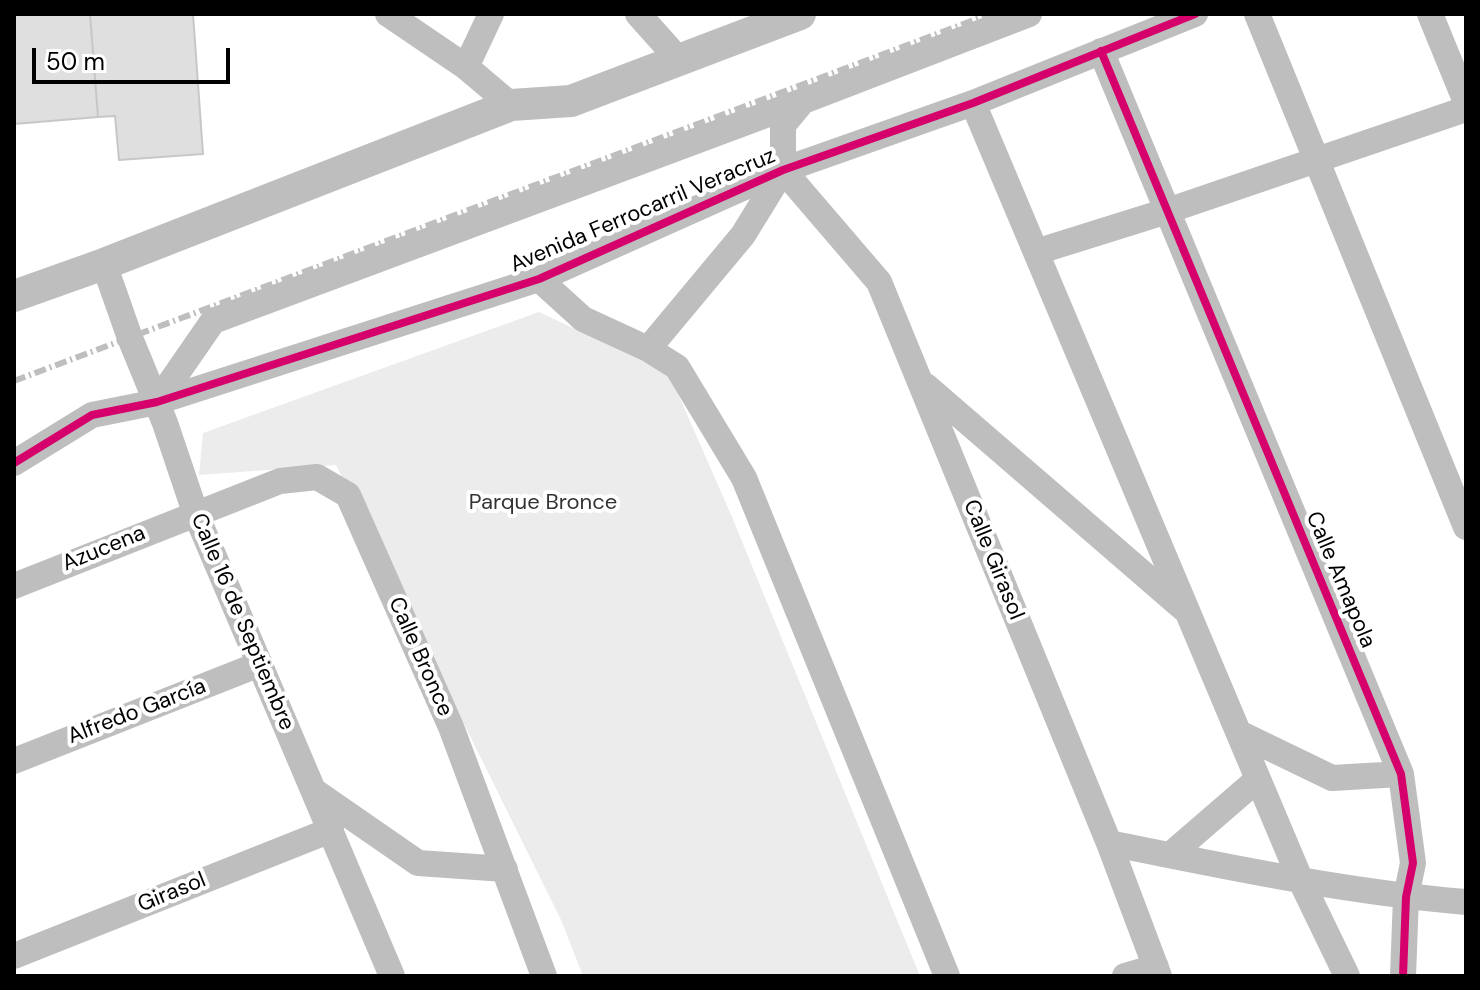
<!DOCTYPE html>
<html>
<head>
<meta charset="utf-8">
<style>
  body { margin:0 }
  #map { position:relative; width:1480px; height:990px; overflow:hidden; background:#fff; font-family:"DM Sans",sans-serif }
  canvas { display:block }
  .frame { position:absolute; inset:0; border:16px solid #000; pointer-events:none }
  .scale { position:absolute; left:32px; top:48px; width:198px; height:36px; box-sizing:border-box; border:4px solid #000; border-top:0; padding-left:10px; font-size:24px; line-height:28px; white-space:nowrap; color:#000; -webkit-text-stroke:6px #fff; paint-order:stroke }
</style>
</head>
<body>
<div id="map">
<canvas width="1480" height="990"></canvas>
<div class="frame"></div>
<div class="scale">50 m</div>
</div>
<script>
const ctx = document.querySelector('canvas').getContext('2d');
ctx.lineJoin = 'round';
function fill(path, color) {
  ctx.fillStyle = color;
  ctx.fill(path, 'evenodd');
}
function stroke(path, color, width, dash) {
  ctx.strokeStyle = color;
  ctx.lineWidth = width;
  ctx.lineCap = dash ? 'butt' : 'round';
  ctx.setLineDash(dash || []);
  ctx.stroke(path);
}
function label(font, color, halo, rows, align = 'center') {
  ctx.font = font + ' "DM Sans",sans-serif';
  ctx.lineWidth = 8;
  ctx.setLineDash([]);
  ctx.textBaseline = 'middle';
  ctx.strokeStyle = halo;
  ctx.fillStyle = color;
  for (const [text, x, y, turn = 0] of rows) {
    ctx.save();
    ctx.translate(x, y);
    ctx.rotate((+turn || 0) * Math.PI / 180);
    ctx.textAlign = isNaN(turn) ? turn : align;
    if (halo) ctx.strokeText(text, 0, 0);
    ctx.fillText(text, 0, 0);
    ctx.restore();
  }
}
const green = new Path2D(`
  M539,312L669,373L732,517L920,976H583L562,922L336,465L199,475L203,433Z`);
const building = new Path2D(`
  M14,14H90L98,117L14,124Z
  M90,14H193L203,154L119,160L115,116L98,117Z`);
const minor = new Path2D(`
  M388,14L466,67L511,105
  M638,14L679,60
  M1257,14L1466,527
  M1430,14L1466,102
  M1101,51L1401,774L1413,863L1406,897L1403,976
  M466,67L491,14
  M973,103L1301,881L1347,976
  M783,170L879,282L1109,843L1159,976
  M1036,252L1167,211L1466,109
  M104,264L130,338L165,423L195,512L392,976
  M539,279L583,319L648,349L677,367L744,478L947,976
  M648,349L743,235L783,170V125L803,101L1029,14
  M926,386L1184,609
  M157,402L213,321L803,101
  M14,463L92,415L157,402L539,279L783,170L973,103L1195,14
  M14,586L280,481L317,477L348,495L451,727L544,976
  M1239,733L1332,778L1401,774
  M14,761L260,664
  M314,791L418,863L505,869
  M1109,843C1228,867 1346,892 1466,902
  M1170,855L1258,779
  M14,956L331,830
  M1125,976L1156,967`);
const tertiary = new Path2D(`
  M14,296L104,264L511,105L571,101L800,14`);
const rail = new Path2D(`
  M14,381L990,14`);
const cycleway = new Path2D(`
  M1101,51L1401,774L1413,863L1406,897L1403,976
  M14,463L92,415L157,402L539,279L783,170L973,103L1195,14`);
const streetNames = [
  ["Avenida Ferrocarril Veracruz",643,211,-23],
  ["Azucena",104,549,-22],
  ["Calle Girasol",993,560,68],
  ["Calle Amapola",1340,580,67],
  ["Calle 16 de Septiembre",242,622,67],
  ["Calle Bronce",420,657,66],
  ["Alfredo García",137,712,-21],
  ["Girasol",172,893,-22]
];
const parkNames = [
  ["Parque Bronce",543,503]
];
fill(green, '#ececec');
fill(building, '#dfdfdf');
stroke(building, '#c7c7c7', 2);
stroke(minor, '#bebebe', 26);
stroke(tertiary, '#bebebe', 32);
stroke(rail, '#bebebe', 6, [12, 4, 2, 4]);
stroke(cycleway, '#d6006c', 8);
label('22px', '#000', '#fff', streetNames);
label('22px', '#333', '#fff', parkNames);
</script>
</body>
</html>
